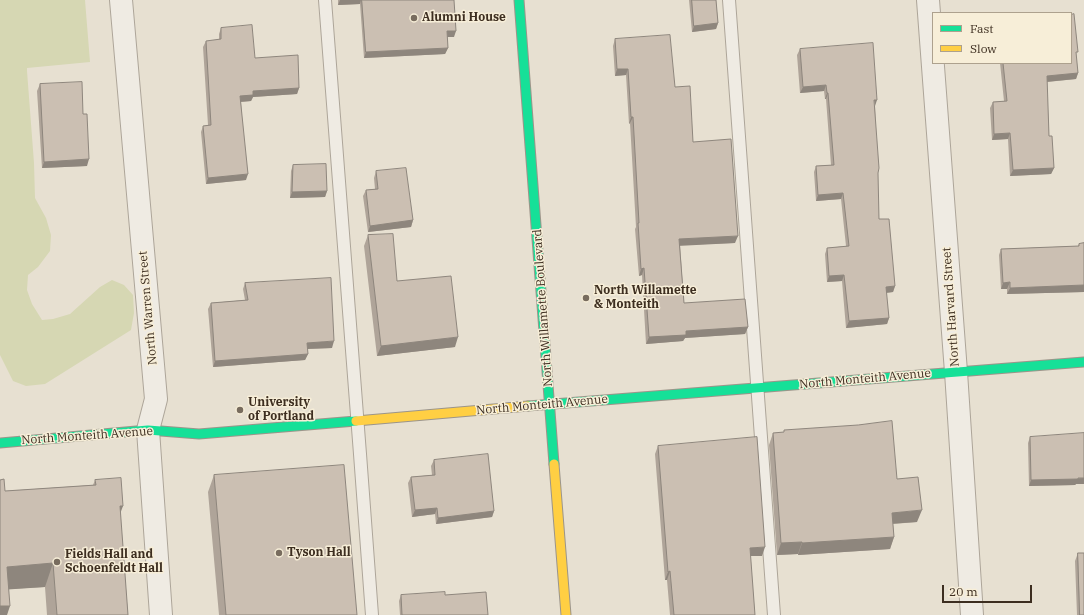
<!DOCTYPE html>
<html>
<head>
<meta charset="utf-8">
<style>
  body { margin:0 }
  #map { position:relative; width:1084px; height:615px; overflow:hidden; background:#e7e0d1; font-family:"IBM Plex Serif",serif }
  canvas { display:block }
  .legend { position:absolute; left:932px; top:12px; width:140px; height:52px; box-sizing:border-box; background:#f7eed8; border:1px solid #ada18e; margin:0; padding:5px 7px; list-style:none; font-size:12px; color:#3d2e20 }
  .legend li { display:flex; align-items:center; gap:8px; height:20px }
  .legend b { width:20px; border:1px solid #ada18e }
  .scale { position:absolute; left:942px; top:585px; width:90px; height:18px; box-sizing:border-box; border:2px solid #3d2e20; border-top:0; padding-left:5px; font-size:12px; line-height:14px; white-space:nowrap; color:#3d2e20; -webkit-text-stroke:3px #f7eed8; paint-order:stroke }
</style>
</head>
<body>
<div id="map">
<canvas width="1084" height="615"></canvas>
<ul class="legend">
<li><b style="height:5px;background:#16e098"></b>Fast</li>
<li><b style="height:5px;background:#ffcf43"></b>Slow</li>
</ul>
<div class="scale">20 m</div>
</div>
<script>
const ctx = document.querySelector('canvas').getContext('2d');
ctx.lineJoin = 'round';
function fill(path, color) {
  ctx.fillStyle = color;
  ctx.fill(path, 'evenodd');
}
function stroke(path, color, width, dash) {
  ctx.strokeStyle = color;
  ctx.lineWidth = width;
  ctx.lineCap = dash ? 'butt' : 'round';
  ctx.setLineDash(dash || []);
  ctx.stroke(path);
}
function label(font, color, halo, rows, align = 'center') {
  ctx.font = font + ' "IBM Plex Serif",serif';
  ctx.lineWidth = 3;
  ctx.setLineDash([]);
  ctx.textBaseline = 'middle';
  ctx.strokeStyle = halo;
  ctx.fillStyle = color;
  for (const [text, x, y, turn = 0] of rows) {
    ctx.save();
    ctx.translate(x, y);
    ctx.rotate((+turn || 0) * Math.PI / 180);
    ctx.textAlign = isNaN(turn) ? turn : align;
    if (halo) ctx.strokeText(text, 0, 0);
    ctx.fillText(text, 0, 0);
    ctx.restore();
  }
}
const green = new Path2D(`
  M0,0H85L90,62L27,68V71L34,163L35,198L46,218L51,235L50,251L38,267L28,275L27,290L32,304L42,320L53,319L70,314L100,287L112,280L124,285L133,295L134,313L131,330L45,384L26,386L13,381L0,355Z`);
const lane = new Path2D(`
  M325,0L360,454L372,615
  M729,0L774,615`);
const street = new Path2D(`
  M121,0L156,399L148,430L161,615
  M928,0L956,372L972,615`);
const fast = new Path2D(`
  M519,0L554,464
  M528,406L1084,362
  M0,443L148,430L199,434L356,421`);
const slow = new Path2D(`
  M356,421L528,406
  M554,464L566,615`);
const wall = new Path2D(`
  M338,0H454V37H447L448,48L445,54L364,58L360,4L338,5Z
  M689,0H716L718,23L716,29L692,32Z
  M221,28L255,58L299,88L297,94L253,97L251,101L241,102L246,180L206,184L201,132L203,126L208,125L203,47L206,41L219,40V34Z
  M615,39L675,87L693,142L735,243L680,245L684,303L748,327L745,334L685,338L683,341L646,344L642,275L639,276L635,229L636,227L630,123L629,124L626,75L615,76L613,46Z
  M800,49L875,106L879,219L895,286L893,292L886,293L889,318L887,324L846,328L842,281L827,282L825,254L827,248L846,246L841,199L816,201L814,172L816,166L831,165L826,99H825L824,91L800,93L797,55Z
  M1076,57L1078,73L1076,79L1047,82L1049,136L1054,168L1051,174L1010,176L1008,139L992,140L990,108L993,102L1004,101L1000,63H1071Z
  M40,84L83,114L87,166L42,168L37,91Z
  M293,165L327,191L325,197L290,198L291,171Z
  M376,171L413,220L411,227L368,232L363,196L366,190L375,189L374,178Z
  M368,235L397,281L455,347L377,356L364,246Z
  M1084,243V292L1007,294V289H1001L999,255L1001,249L1078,246L1079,244Z
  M245,283L332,348L307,349L308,354L305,360L213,367L208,309L211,303L245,300L243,289Z
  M784,430L917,522L893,524L894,537L890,549L798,555V554L777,555L769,445L773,433L784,432Z
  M1030,437L1076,484L1075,485L1029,486L1028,443Z
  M658,446L762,556H750L755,615H670L667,580H665L655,454Z
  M434,460L494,511L492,517L436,524L435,514L412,517L408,483L411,477L432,475L431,466Z
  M214,475L357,615H219L208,492Z
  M95,480L120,513L128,615H47L45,587L9,589L7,615L5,491L93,485Z
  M1078,553L1084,615H1077L1075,561Z
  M401,595H445L488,615H400L399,601Z`);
const shadedWall = new Path2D(`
  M340,0H361L360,4L338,5Z
  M718,23L716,29L692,32L694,26Z
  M447,31H456L454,37H444Z
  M448,48L445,54L364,58L366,52Z
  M617,69H628L626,75L615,76Z
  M1078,73L1076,79L1045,82L1047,76Z
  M826,85L824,91L800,93L803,87Z
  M299,88L297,94L253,97L251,101L238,102L240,96L253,91Z
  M827,93H828L826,99H825Z
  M874,100H877L875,106Z
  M631,117H633L630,123L629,124Z
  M1010,133L1008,139L992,140L994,134Z
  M89,159L87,166L42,168L44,162Z
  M1054,168L1051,174L1010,176L1013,170Z
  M248,174L246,180L206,184L208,178Z
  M327,191L325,197L290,198L292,192Z
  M843,193L841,199L816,201L818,195Z
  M413,220L411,227L368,232L370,226Z
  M738,236L735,243L677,246L679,239Z
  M644,268L642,275L639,276L641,269Z
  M844,275L842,281L827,282L829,276Z
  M1010,282L1007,289H1001L1003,283Z
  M1084,285V292L1007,294L1010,288Z
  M895,286L893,292L884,293L886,287Z
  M889,318L887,324L846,328L849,321Z
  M748,327L745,334L685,338L683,341L646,344L649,337L686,331Z
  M458,337L455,347L377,356L381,346Z
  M334,341L332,348L305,349L307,343Z
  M308,354L305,360L213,367L215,361Z
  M1084,478V484H1076L1075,485L1029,486L1031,480Z
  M120,506H123L114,530Z
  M437,508L435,514L412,517L415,510Z
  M922,510L917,522L888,524L892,513Z
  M494,511L492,517L436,524L438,518Z
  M894,537L890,549L798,555L802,543Z
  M802,542L798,554L777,555L781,543Z
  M765,547L762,556H746L750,548Z
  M53,563L45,587L0,590L7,567Z
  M670,571L667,580H665L668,572Z
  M0,606H10L7,615H0Z`);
const building = new Path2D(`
  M362,0H454L456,31H447L448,48L366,52Z
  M692,0H716L718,23L694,26Z
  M1074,14L1078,52H1076L1078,73L1047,76L1049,136H1052L1054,168L1013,170L1010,133L994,134L993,102L1007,101L1003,63H1071V15Z
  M252,25L255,58L298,55L299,88L253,91V95L240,96L248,174L208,178L203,126L211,125L206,41L221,39V28Z
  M670,35L675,87L690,86L693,142L731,139L737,223L738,236L679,239L684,303L745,299L748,327L686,331V335L649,337L644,268L641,269L638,223H639L633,117H631L628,69H617L615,39Z
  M873,43L877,100H874L879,168L878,173L879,219H889L895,286L886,287L889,318L849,321L844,275L829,276L827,248L849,246L843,193L818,195L816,166L834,165L828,93H827L826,85L803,87L800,49Z
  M82,82L83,114H87L89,159L44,162L40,84Z
  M326,164L327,191L292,192L293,165Z
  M406,168L413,220L370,226L366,190L378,189L376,171Z
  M393,234L397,281L451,276L458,337L381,346L368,235Z
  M1084,243V285L1010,288V282L1003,283L1001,249L1079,246V244Z
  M331,278L334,341L307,343L308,354L215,361L211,303L248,300L245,283Z
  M892,421L897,479L918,477L922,510L892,513L894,537L802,543V542L781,543L773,433L784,432V430L858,425Z
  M1084,433V478H1078V479L1031,480L1030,437Z
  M757,437L765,547L750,548L755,615H674L670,571L668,572L658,446Z
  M488,454L494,511L438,518L437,508L415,510L411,477L435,475L434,460Z
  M344,465L357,615H226L214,475Z
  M121,478L123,506H120L128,615H57L53,563L7,567L10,606H0V480L4,479L5,491L96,485L95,480Z
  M1078,553H1084V615H1080Z
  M445,592V595L486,592L488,615H402L401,595Z`);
const markers = [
  [414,18,4,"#786c5e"],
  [586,298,4,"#786c5e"],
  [240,410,4,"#786c5e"],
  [279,553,4,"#786c5e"],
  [57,562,4,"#786c5e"]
];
const poiNames = [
  ["Alumni House",422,18],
  ["North Willamette",594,291],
  ["& Monteith",594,305],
  ["University",248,403],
  ["of Portland",248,417],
  ["Tyson Hall",287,553],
  ["Fields Hall and",65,555],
  ["Schoenfeldt Hall",65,569]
];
const streetNames = [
  ["North Harvard Street",951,307,-94],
  ["North Warren Street",148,308,-95],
  ["North Willamette Boulevard",543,308,-94],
  ["North Monteith Avenue",865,379,-5],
  ["North Monteith Avenue",542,405,-5],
  ["North Monteith Avenue",87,436,-4]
];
fill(green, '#d6d7b3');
stroke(lane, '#ada599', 14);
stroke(street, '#ada599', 24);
stroke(fast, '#9c958a', 11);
stroke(slow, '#9c958a', 11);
stroke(lane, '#efebe3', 12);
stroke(street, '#efebe3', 22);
stroke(fast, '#16e098', 9);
stroke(slow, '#ffcf43', 9);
fill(wall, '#afa499');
fill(shadedWall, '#8e867d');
fill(building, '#cbbfb2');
stroke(building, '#8e867d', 1);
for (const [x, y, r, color] of markers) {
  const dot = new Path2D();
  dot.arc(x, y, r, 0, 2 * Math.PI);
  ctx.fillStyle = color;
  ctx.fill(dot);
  stroke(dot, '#f7eed8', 1.5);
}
label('bold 12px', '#3d2e20', '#f7eed8', poiNames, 'left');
label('12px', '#3d2e20', '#f7eed8', streetNames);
</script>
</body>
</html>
